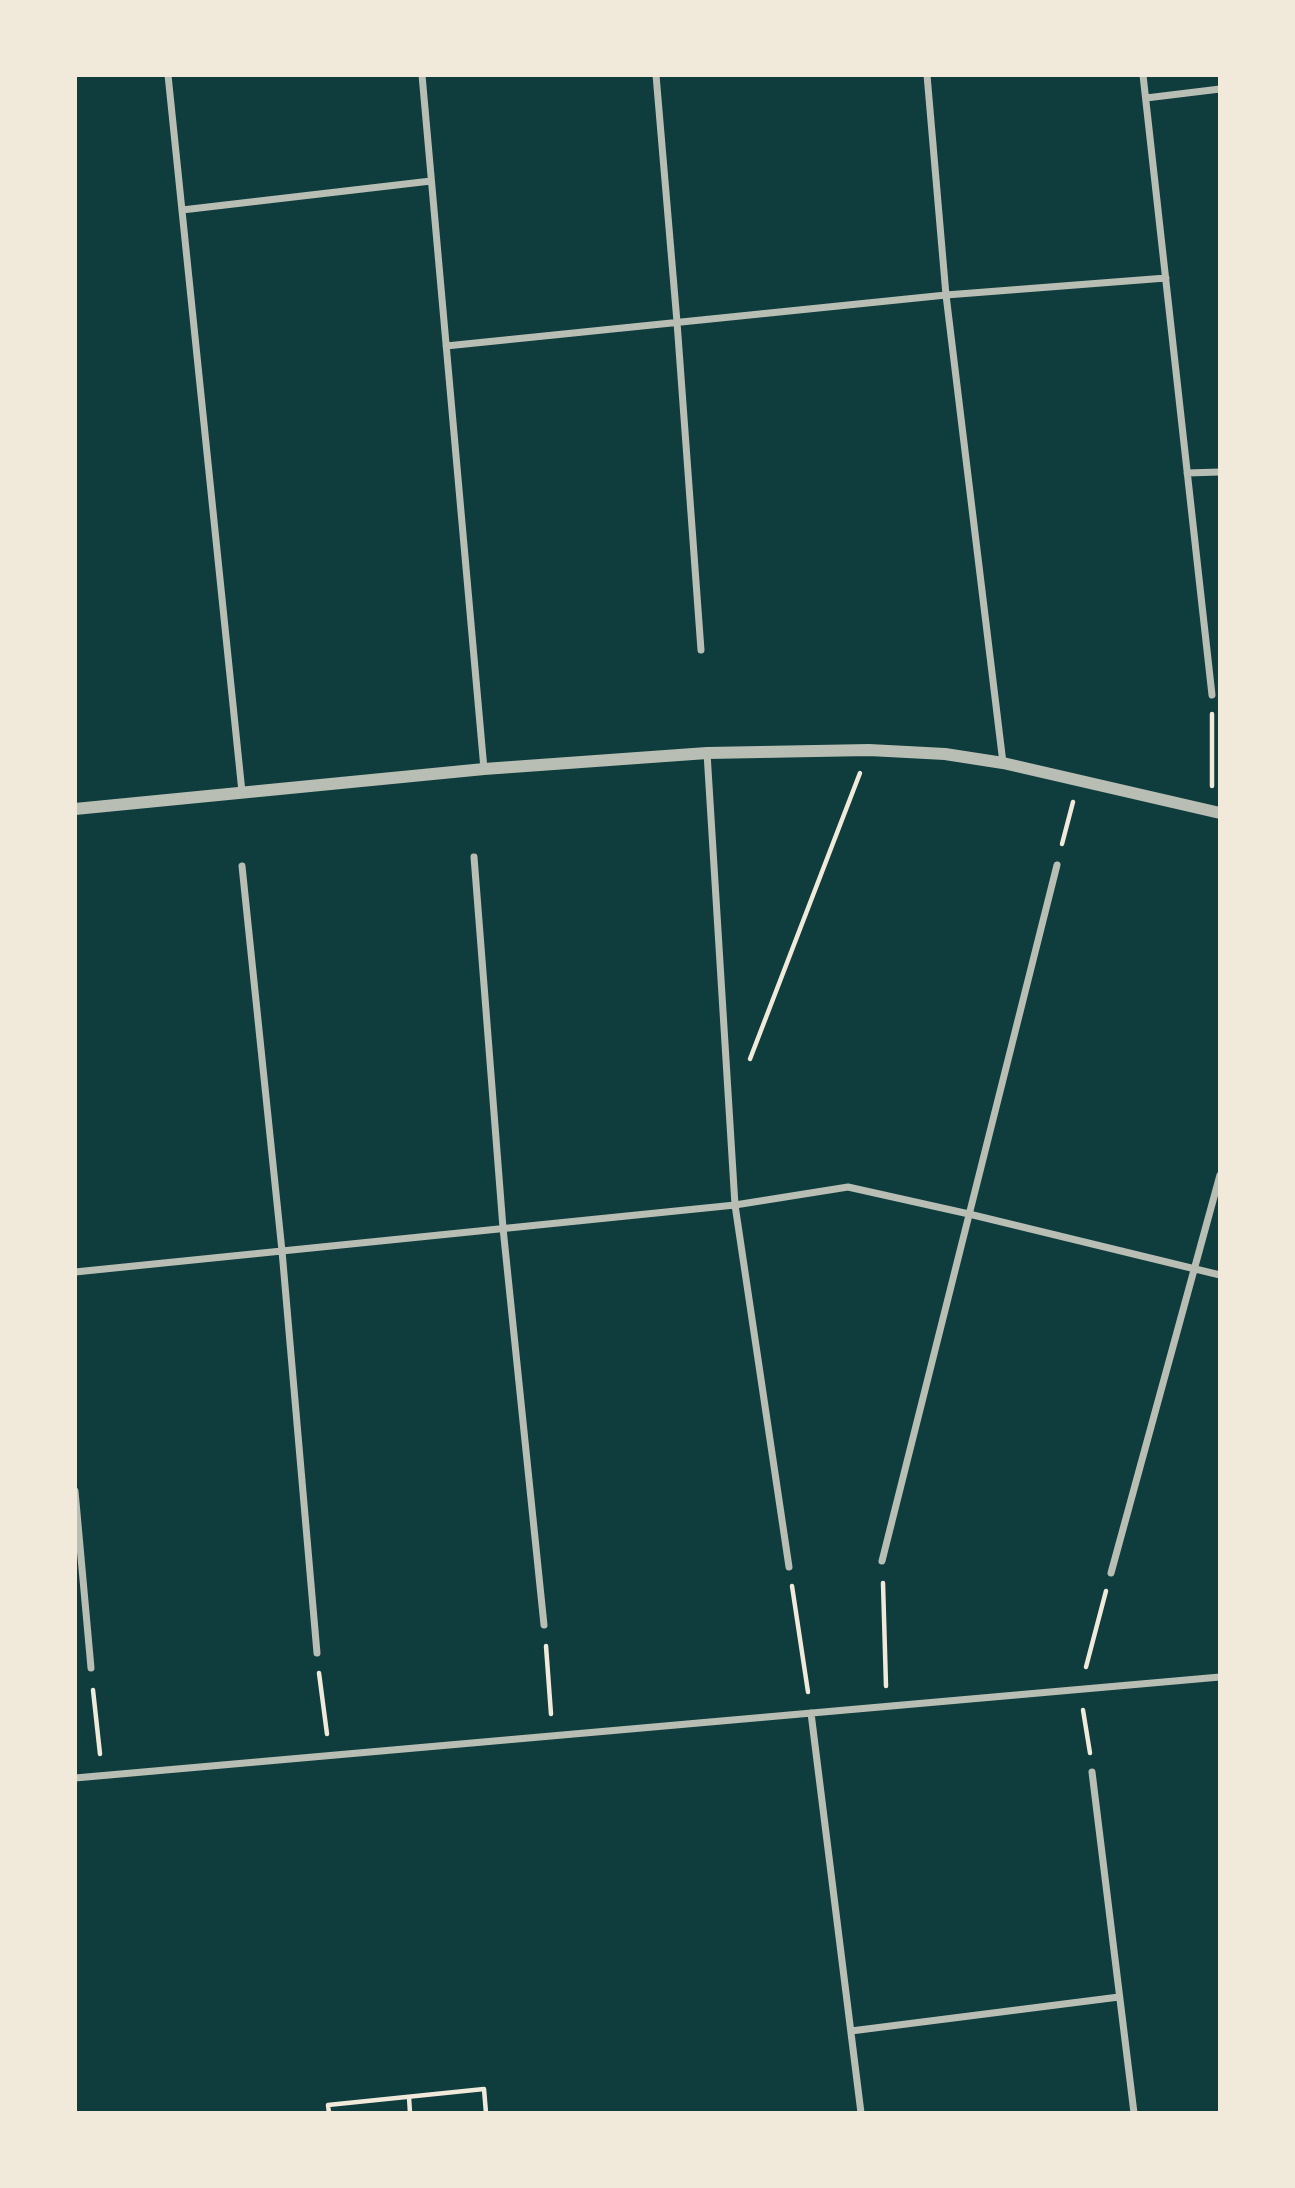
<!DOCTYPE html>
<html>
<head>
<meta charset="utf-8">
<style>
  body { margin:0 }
  #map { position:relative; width:1295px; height:2188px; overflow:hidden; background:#0f3d3e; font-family:"Fira Sans",sans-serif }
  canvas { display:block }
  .frame { position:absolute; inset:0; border:77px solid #f1e9da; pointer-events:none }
</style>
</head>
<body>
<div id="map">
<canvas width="1295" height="2188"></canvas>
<div class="frame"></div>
</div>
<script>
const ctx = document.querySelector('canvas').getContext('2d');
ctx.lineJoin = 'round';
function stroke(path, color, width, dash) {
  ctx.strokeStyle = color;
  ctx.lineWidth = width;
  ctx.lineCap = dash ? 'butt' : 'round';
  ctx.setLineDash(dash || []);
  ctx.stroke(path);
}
const path = new Path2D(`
  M1212,714V786
  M1062,844L1073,802
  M750,1059L860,773
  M883,1583L886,1686
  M792,1586L808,1692
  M546,1646L551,1714
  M1086,1667L1106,1591
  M319,1673L327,1734
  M93,1690L100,1754
  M1083,1710L1090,1753
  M409,2097L410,2113
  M329,2113L328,2105L484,2089L486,2113`);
const minor = new Path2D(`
  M168,75L242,792
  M422,75L484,769
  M656,75L677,322L701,650
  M927,75L946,295L1003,763
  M1143,75L1212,695
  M1146,98L1220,89
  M182,210L431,181
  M446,346L946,295L1166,278
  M1187,473L1220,472
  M707,753L735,1205L789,1567
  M474,857L503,1228L544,1625
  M242,866L282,1251L317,1653
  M75,1272L735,1205L848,1187L969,1214L1220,1275
  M75,1491L91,1668
  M882,1561L1057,865
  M1111,1573L1220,1175
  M811,1713L861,2113
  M1092,1772L1134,2113
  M75,1778L1220,1677
  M851,2031L1119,1997`);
const tertiary = new Path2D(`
  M75,809L484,769L707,753L869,750L945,754L1003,763L1220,813`);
stroke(path, '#f1e9da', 4.5);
stroke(minor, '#b8beb3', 7);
stroke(tertiary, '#b8beb3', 12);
</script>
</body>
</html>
